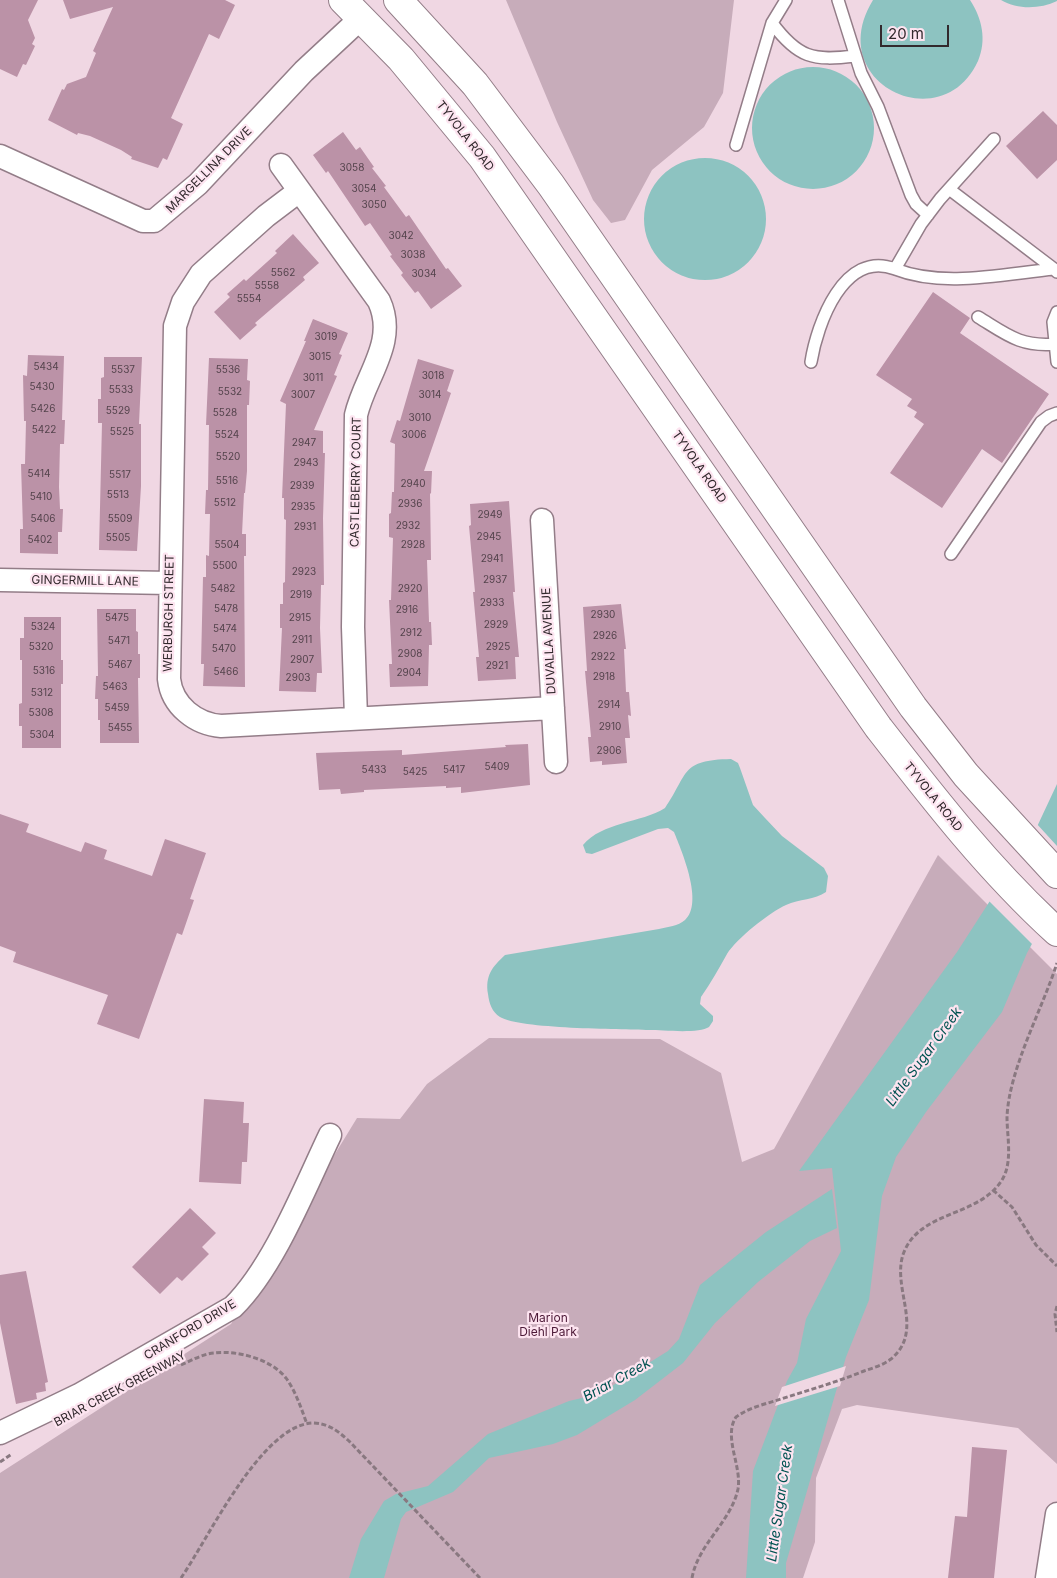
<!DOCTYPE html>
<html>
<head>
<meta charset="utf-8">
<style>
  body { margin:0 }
  #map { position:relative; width:1057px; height:1578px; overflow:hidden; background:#f0d7e3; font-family:Inter,sans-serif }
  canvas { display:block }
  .scale { position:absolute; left:880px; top:25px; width:69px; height:22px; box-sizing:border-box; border:2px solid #32292d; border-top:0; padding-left:6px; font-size:15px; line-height:18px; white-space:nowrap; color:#32292d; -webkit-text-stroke:4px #fde4f0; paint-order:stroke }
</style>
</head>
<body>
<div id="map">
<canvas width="1057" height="1578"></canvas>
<div class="scale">20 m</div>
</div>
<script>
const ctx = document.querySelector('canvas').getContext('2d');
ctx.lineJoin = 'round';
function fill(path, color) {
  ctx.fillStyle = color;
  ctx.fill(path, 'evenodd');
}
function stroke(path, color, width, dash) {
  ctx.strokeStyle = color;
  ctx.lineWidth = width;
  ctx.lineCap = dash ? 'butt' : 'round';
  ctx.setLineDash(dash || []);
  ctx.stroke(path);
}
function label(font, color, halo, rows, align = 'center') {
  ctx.font = font + ' Inter,sans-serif';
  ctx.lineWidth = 4.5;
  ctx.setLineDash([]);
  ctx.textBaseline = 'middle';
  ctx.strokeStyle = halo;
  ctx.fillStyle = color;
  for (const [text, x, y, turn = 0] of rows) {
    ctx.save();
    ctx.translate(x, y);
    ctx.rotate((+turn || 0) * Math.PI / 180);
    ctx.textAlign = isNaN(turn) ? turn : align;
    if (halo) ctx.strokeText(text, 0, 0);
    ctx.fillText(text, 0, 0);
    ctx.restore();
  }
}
const green = new Path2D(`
  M506,0H734L723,93L704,127L652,170L625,220L611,223L593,200L557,122Z
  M938,855L1057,974V1464L1018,1428L857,1405L842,1409L816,1478L815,1542L803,1578H0V1473L231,1324L357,1118L400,1119L427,1084L489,1038L660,1039L721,1073L742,1162L774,1149Z`);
const water = new Path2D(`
  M873,0H970C982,18 987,40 978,61C942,140 822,83 873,0Z
  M1001,0H1057V1C1040,9 1018,10 1001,0Z
  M752 128a61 61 0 1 1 122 0a61 61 0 1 1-122 0Z
  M644 219a61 61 0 1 1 122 0a61 61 0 1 1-122 0Z
  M731,759L738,763L740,768L753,805L765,818L782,836L824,868L828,876L826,892C815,900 799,899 786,905C770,912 736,939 727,954C719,968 711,983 701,997L700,1004L713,1016V1021L709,1027C699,1034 662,1030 649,1030C621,1029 519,1029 500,1017C492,1012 489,1003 488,994C485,976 492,967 505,955L659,929C668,927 678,926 685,920C704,903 682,852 674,832L668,828L658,829L592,854L586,853L583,845C602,822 641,823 665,808C689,773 680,760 731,759Z
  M1057,784V898L1027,953L1002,1012L926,1112L896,1157L882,1196L869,1300L846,1357L786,1563V1578H746L753,1471L787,1381L797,1363L806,1319L841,1251L832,1168L799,1171L957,952L1035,831Z
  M832,1189L837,1228L810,1241L758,1282L715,1323L683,1363L635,1400L577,1435L553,1444L489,1458L453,1492L406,1512L401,1519L384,1578H349L361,1539L384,1501L396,1494L428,1486L488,1434L569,1401L599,1394L668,1351L679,1339L700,1285L766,1232Z`);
const pier = new Path2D(`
  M1036,823L1057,846V903L1034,946L988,900Z
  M846,1366L840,1386L775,1406L782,1387Z`);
const building = new Path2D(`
  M0,0H38L28,20L35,38L32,44L35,46L26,65L23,64L17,77L0,69Z
  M63,0H225L235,5L219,39L209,34L171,118L183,124L167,160L163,158L158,168L131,159L132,157L121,150L90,136L78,133L77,135L48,120L62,89L64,90L67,84L86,77L96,53L93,51L113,7L70,19Z
  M1043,111L1057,125V160L1037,179L1006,146Z
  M343,132L356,150L360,147L374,167L372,168L386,186L384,187L406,217L409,215L446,269L448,268L462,286L431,309L418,291L415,293L401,275L403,273L390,256L392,255L370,223L365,226L328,171L326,173L313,155Z
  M293,234L319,263L303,277L305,280L255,323L257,325L240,340L214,312L230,297L227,294L244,279L246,281L277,253L275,251Z
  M933,292L970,318L960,333L1049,394L1002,463L982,449L942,508L890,473L924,424L914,417L917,412L907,406L912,399L876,375Z
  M313,319L348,333L339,354L342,355L334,375L337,376L314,430L323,431V453H325L323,518L324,585H321L320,628L322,673H317L316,692L279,691L282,628H280V604H283V583L285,582L286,520L284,519V498H282L286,404L280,401L306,341H304Z
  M28,355L64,356L62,420H65L64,444H60L59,487L60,509H63L62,532H58V554L20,553V529H23L21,464H25L26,421H24L23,375L27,376Z
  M104,357H142L139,424H141V486L137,551L99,550L102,423H98V399H101V378L104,377Z
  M209,358L248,359L247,380L250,381L249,405H247V471L245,493H244L242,534H246V556H244L245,687L203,686L204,664H201L203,577H206V555L209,556L210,514H205L206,490H208L209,425H206Z
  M418,359L454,370L447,391L451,393L424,471H432L431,494L430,493L431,560H427L429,622H431L432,645H429L428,686L390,687L389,664H392L389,600H391L393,538L389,537V514L391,513L392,492H394L395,444L390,442L397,420L400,421Z
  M509,501L515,592H513L519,657H515L516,679L478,681L476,657H479L473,592H475L469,526L471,525L470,504Z
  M621,604L626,649H624L626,692H629L631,716L628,715L630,738H625L627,763L602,765V761L590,762L588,737H591L585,671H587L583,607Z
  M97,609H136V631L138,632V654H140V678H138L139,743H100V720H98V699H95L96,676H98Z
  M24,617H61V660H63V684H61V748H22V726H19V704L22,703V660H20V638H24Z
  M528,744L530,785L461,793V787L446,788V786L364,790V792L341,794L340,789L319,790L316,753L402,750V755L506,747L505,745Z
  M0,814L29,824L26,832L81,852L85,842L107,850L104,859L152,876L165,839L206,853L190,899L194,900L182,935L177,933L139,1039L97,1024L108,995L13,962L16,952L0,946Z
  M204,1099L244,1102L243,1123H249L247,1162H242L241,1184L199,1182Z
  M190,1208L216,1233L202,1247L209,1254L182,1281L177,1277L160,1294L132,1267Z
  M26,1271L48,1382L45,1383L46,1391L36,1393L37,1399L16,1404L0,1323V1275Z
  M972,1447L1007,1450L994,1578H948L955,1516L967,1517Z`);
const path = new Path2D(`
  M993,1190L1012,1207L1036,1245L1057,1266
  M1057,1306L1055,1314L1057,1332
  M181,1365C192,1360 203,1354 214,1353C237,1350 271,1359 286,1378C296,1392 301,1408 307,1424
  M0,1462L12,1454
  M181,1578C208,1539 261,1426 312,1423C328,1423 338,1431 349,1441L480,1578
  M692,1578C698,1544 731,1522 738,1489C742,1466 723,1437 736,1417C750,1407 766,1404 781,1399C809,1390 837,1382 864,1371C873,1368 883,1365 891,1359C926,1330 890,1287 904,1252C921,1210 979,1217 1002,1180C1013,1162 1007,1137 1007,1117C1009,1069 1042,1010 1057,963`);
const lane = new Path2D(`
  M838,0L861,73L878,107L911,195L916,204L928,215
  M772,23C798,58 813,61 855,56
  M994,139L940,199L921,224L895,269C943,288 1003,274 1054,269L1057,272
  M736,145L772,23L786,0
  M949,189L1054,269
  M1057,312L1053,322L1057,362
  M978,317C1006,334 1020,347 1055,344
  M811,362C817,324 844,249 895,269
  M951,554L1041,422L1049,416L1057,413`);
const street = new Path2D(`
  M0,156L143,221H154L198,184L304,71L361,18
  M281,165L379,301C398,342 365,376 356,415L353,627L356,718
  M299,191L266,216L201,274L183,302L175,326L169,679C172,706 196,724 221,726L553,708
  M542,520L556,762
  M0,580L170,583
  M0,1433L79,1395L233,1307C274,1267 305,1187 330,1135
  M1047,1578L1057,1514`);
const secondary = new Path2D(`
  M343,0L401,59L482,157L878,727C934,799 989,870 1057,932
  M398,0L475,84L551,185L913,707L966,775L1057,874`);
const numberNames = [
  ["3058",352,168],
  ["3054",364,189],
  ["3050",374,205],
  ["3042",401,236],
  ["3038",413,255],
  ["5562",283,273],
  ["3034",424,274],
  ["5558",267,286],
  ["5554",249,299],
  ["3019",326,337],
  ["3015",320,357],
  ["5434",46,367],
  ["5537",123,370],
  ["5536",228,370],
  ["3018",433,376],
  ["3011",313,378],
  ["5430",42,387],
  ["5533",121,390],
  ["5532",230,392],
  ["3007",303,395],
  ["3014",430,395],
  ["5426",43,409],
  ["5529",118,411],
  ["5528",225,413],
  ["3010",420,418],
  ["5422",44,430],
  ["5525",122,432],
  ["5524",227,435],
  ["3006",414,435],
  ["2947",304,443],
  ["5520",228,457],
  ["2943",306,463],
  ["5414",39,474],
  ["5517",120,475],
  ["5516",227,481],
  ["2940",413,484],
  ["2939",302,486],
  ["5513",118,495],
  ["5410",41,497],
  ["5512",225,503],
  ["2936",410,504],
  ["2935",303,507],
  ["2949",490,515],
  ["5406",43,519],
  ["5509",120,519],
  ["2932",408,526],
  ["2931",305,527],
  ["2945",489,537],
  ["5505",118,538],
  ["5402",40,540],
  ["5504",227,545],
  ["2928",413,545],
  ["2941",492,559],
  ["5500",225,566],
  ["2923",304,572],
  ["2937",495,580],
  ["5482",223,589],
  ["2920",410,589],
  ["2919",301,595],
  ["2933",492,603],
  ["5478",226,609],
  ["2916",407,610],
  ["2930",603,615],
  ["5475",117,618],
  ["2915",300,618],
  ["2929",496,625],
  ["5324",43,627],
  ["5474",225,629],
  ["2912",411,633],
  ["2926",605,636],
  ["2911",302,640],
  ["5471",119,641],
  ["5320",41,647],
  ["2925",498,647],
  ["5470",224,649],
  ["2908",410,654],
  ["2922",603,657],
  ["2907",302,660],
  ["5467",120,665],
  ["2921",497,666],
  ["5316",44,671],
  ["5466",226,672],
  ["2904",409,673],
  ["2918",604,677],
  ["2903",298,678],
  ["5463",115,687],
  ["5312",42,693],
  ["2914",609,705],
  ["5459",117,708],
  ["5308",41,713],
  ["2910",610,727],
  ["5455",120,728],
  ["5304",42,735],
  ["2906",609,751],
  ["5409",497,767],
  ["5433",374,770],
  ["5417",454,770],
  ["5425",415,772]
];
const streetNames = [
  ["TYVOLA ROAD",465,136,52],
  ["MARGELLINA DRIVE",209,170,-45],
  ["TYVOLA ROAD",699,467,55],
  ["CASTLEBERRY COURT",356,482,-89],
  ["GINGERMILL LANE",85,581,1],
  ["WERBURGH STREET",169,613,-89],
  ["DUVALLA AVENUE",549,641,-93],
  ["TYVOLA ROAD",933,797,51],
  ["CRANFORD DRIVE",190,1330,-31],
  ["BRIAR CREEK GREENWAY",120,1389,-28]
];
const parkNames = [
  ["Marion",548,1318],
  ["Diehl Park",548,1332]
];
const waterNames = [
  ["Little Sugar Creek",924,1057,-54],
  ["Briar Creek",617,1380,-29],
  ["Little Sugar Creek",780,1503,-82]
];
fill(green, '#c7acba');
fill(water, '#8dc3c1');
fill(pier, '#f0d7e3');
fill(building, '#bb92a7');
stroke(lane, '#937d88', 14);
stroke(street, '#937d88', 25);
stroke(secondary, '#937d88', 30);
stroke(path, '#897880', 3, [5, 2.5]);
stroke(lane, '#fff', 11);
stroke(street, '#fff', 22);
stroke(secondary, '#fff', 28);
label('10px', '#54434c', null, numberNames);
label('12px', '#32292d', '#fde4f0', streetNames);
label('12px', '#4c1937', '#fde4f0', parkNames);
label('italic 14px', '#005251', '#fde4f0', waterNames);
</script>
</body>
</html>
